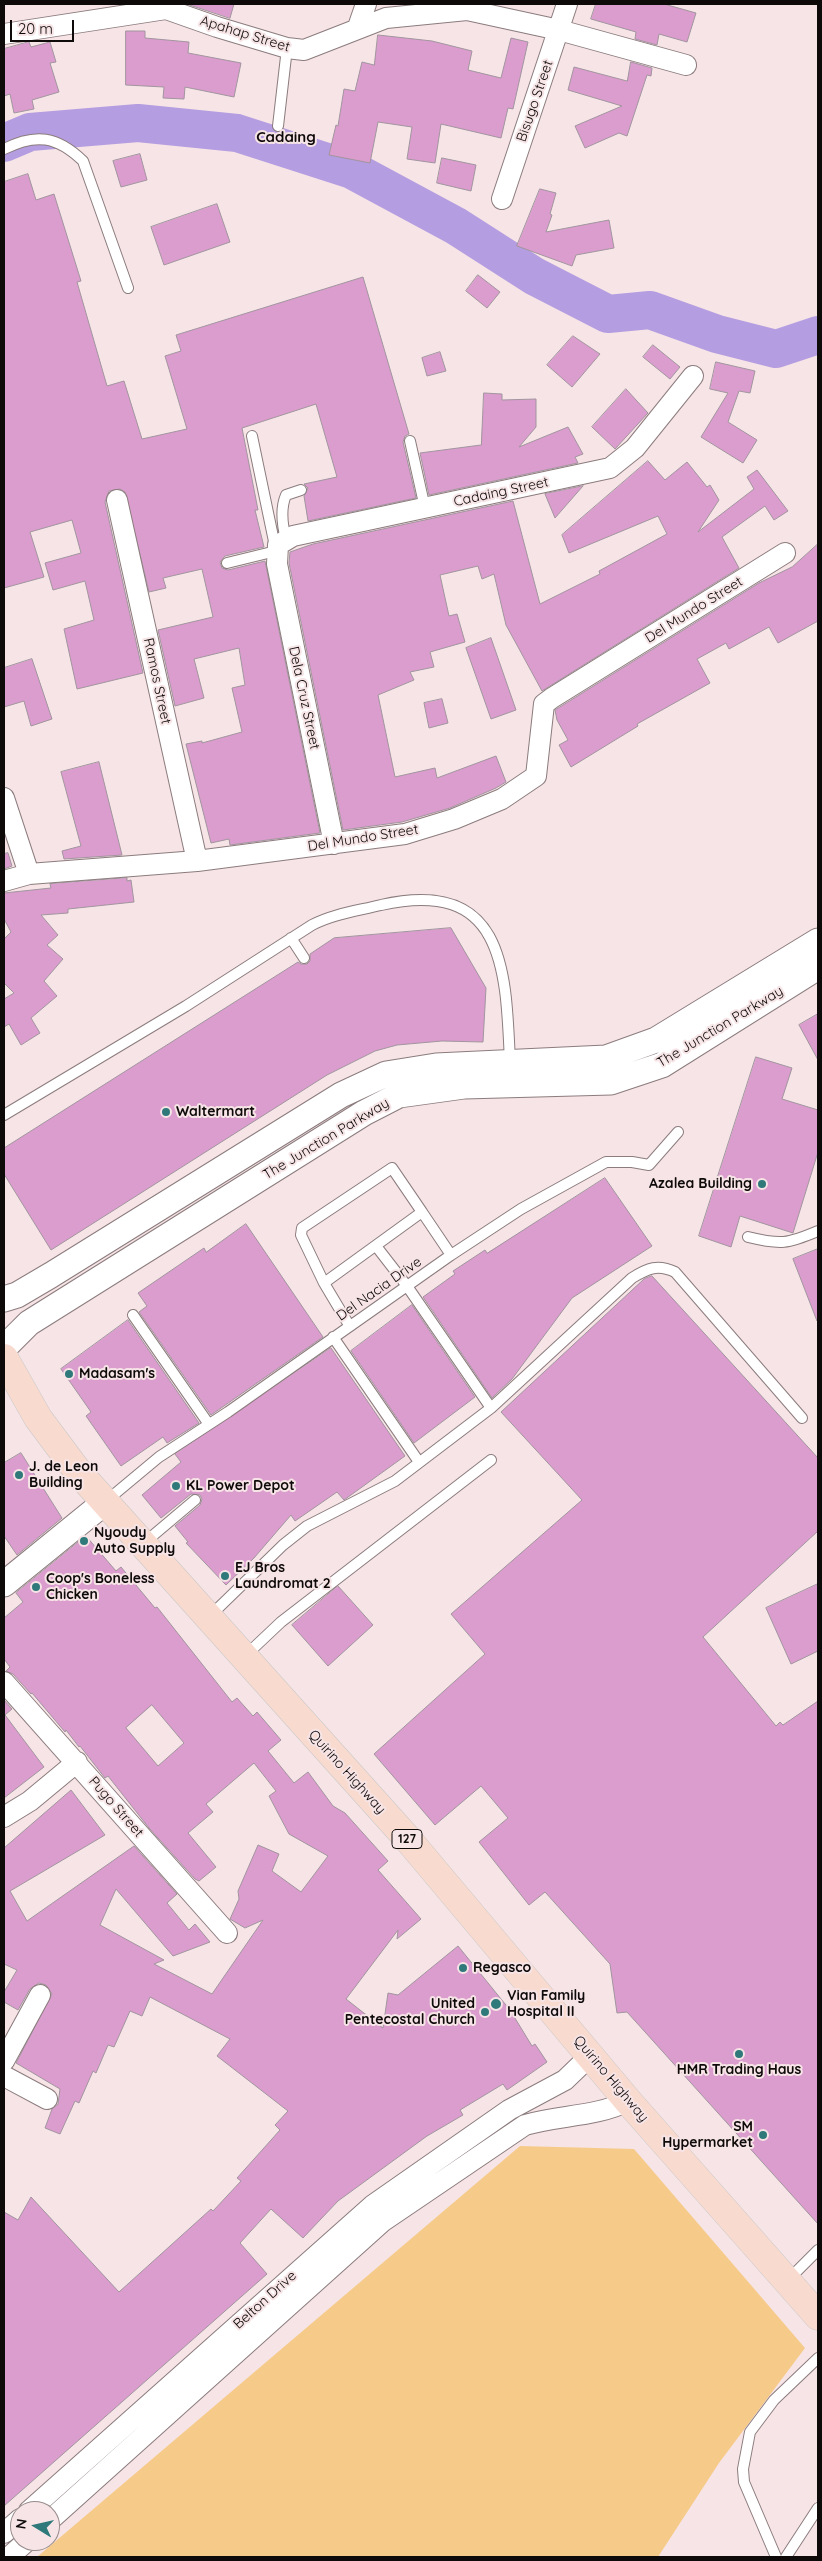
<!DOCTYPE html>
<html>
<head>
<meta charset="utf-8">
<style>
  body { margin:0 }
  #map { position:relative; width:822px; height:2561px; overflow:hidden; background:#f6e4e6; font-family:Quicksand,sans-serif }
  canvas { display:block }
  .frame { position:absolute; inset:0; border:5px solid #0f0a0a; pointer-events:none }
  .north { position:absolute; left:10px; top:2501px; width:50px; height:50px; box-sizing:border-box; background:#f6e4e6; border:1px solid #9a8d8e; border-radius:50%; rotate:279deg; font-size:14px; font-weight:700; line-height:20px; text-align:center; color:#0f0a0a }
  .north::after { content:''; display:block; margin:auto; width:18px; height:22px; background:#2f797a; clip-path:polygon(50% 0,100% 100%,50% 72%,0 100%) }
  .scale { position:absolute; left:10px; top:20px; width:64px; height:22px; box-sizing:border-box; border:2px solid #0f0a0a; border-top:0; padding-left:6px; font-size:15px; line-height:18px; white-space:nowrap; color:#0f0a0a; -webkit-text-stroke:4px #f6e4e6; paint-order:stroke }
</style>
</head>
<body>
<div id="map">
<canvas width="822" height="2561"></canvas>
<div class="frame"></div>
<div class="north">N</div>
<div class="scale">20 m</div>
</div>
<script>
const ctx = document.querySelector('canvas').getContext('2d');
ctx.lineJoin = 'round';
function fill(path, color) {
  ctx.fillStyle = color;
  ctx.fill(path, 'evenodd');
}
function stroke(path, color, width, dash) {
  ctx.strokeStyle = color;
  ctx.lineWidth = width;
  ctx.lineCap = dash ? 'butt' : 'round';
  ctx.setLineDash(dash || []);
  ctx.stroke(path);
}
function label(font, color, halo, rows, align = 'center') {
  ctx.font = font + ' Quicksand,sans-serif';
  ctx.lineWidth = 4;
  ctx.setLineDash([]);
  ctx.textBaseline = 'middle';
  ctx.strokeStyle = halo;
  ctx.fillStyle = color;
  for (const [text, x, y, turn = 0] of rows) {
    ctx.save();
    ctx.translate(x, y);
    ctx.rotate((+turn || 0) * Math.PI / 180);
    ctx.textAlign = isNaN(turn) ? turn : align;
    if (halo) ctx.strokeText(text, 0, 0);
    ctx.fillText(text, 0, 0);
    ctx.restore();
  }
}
const green = new Path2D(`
  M520,2146L634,2149L805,2348L719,2463L658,2557H37Z`);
const river = new Path2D(`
  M4,143L30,132L138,123L237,133L352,170L456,226L534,276L608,314L650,310L717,334L776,349L818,335`);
const building = new Path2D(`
  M187,4H234L230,18Z
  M596,4H664L696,13L687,42L659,34L657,45L635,39L636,32L591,19Z
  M126,31H145V38L189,42L188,53L241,63L234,97L185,87L184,99L163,98L164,87L126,85Z
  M378,35L432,41L472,51L468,70L501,78L511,38L528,42L513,109L508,108L501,138L441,124L435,163L407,159L412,127L378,122L370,163L329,155L336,125L338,126L344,89L355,91L362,62L374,65Z
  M29,42L31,47L50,42L56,62L50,63L59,92L32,100L34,109L14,113L10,94L4,96V49Z
  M631,62L652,68L651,76L647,75L627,136L619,133L585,148L575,126L622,106L568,90L574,67L627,81Z
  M140,154L147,180L121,187L113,161Z
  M442,158L476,165L471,191L437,183Z
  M28,174L36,200L54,194L81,281L77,282L107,386L124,381L142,439L187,429L165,356L181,351L176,335L363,277L409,434L405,436L403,442L416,498L308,521L304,496L308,488L304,484L337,477L316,404L242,428L258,510H255L264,547L225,556L220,562L222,568L228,570L265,561L320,833L230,845L229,839L211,843L186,744L202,741V743L242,732L232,688L245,685L239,648L194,659L204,698L175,706L158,630L213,617L202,569L163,578L166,588L149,592L125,492L120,489L109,491L105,502L143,673L77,689L64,629L94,620L85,581L53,590L45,563L81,553L72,520L30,532L44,577L4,588V182Z
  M540,189L556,193L550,214L552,215L546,232L609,220L614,248L576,255L572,266L517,246Z
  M217,204L230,242L164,265L151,227Z
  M478,275L500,292L487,308L466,291Z
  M573,336L600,354L572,387L547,365Z
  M653,345L680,367L670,379L643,357Z
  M440,352L446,371L427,376L422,358Z
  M716,362L755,371L750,393L739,391L728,422L757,440L743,463L701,437L728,393L710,389Z
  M626,389L648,413L615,449L592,427Z
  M484,393L502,394V400L536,399V427L519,447L568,427L583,454L575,457L578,463L429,495L420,453L481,445Z
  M648,461L665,480L687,462L707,487L710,485L719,500L698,532L754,489L747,477L757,470L788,511L774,520L765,506L722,537L739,568L542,691L506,625L494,574L482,579L478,566L440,575L449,616L457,614L465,642L430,652L434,667L410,672L414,680L378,695L395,777L435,768L437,778L496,756L506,782L496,788L450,808L402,822L343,830L289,563L290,552L313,544L513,501L540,604L600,574L599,571L667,534L658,516L569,553L562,535Z
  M583,486L555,518L545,494Z
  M818,544V621L778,643L769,627L729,649L726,643L697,659L710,683L637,724L638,726L571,767L559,745L568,740L557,720L555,710L759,583L792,567Z
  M491,638L516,710L491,719L466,648Z
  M32,659L52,719L31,726L24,701L4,707V668Z
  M442,699L448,723L429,728L424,703Z
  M99,762L122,855L64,859L62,851L81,846L61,772Z
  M8,853L12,866L4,869V854Z
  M127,878V881L131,880L134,902L68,909V913L41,915L58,935L47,945L63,959L44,981L57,996L31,1018L40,1033L21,1045L9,1024L4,1027V999L14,993L4,983V939L11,932L4,919V893L51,888L50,884Z
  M451,928L486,988L483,1042L442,1041L397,1045L375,1051L327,1075L51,1250L4,1174V1148L298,962L301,964H307L310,961V954L334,938Z
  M818,1014V1060L799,1025Z
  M756,1057L792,1068L782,1099L818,1110V1152L793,1233L740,1216L731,1247L699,1236Z
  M605,1178L652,1246L572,1298L512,1379L492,1398L423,1297L455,1274L453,1271L485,1250L487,1253Z
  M246,1224L323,1337L211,1415L139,1312L147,1306L138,1293L204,1248L206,1252Z
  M818,1249V1320L817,1321L793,1259Z
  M652,1276L818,1458V1531L703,1637L776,1726L780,1722L783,1725L818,1701V2224L627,2012L617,2013L610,1964L545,1892L529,1905L479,1842L508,1818L481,1786L435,1825L374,1754L485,1654L451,1614L582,1500L501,1412L644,1279Z
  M412,1305L475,1397L414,1443L351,1351Z
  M128,1320L199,1423L167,1443L163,1437L121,1466L86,1416L91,1412L61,1369Z
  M331,1348L405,1456L344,1500L337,1492L295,1521L291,1515L254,1558L226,1585L186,1543L188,1542L175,1526L200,1505L202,1499L200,1495L191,1494L161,1518L142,1495L181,1462L175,1454Z
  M21,1453L62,1518L17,1555L4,1536V1463Z
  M86,1536L116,1571L121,1567L155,1608L157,1607L232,1702L237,1698L253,1716L257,1712L281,1740L268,1751L294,1783L308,1772L333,1806L345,1813L388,1861L378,1870L421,1919L397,1939L398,1930L346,1999L383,2028L388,1993L398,1995L458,1946L510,2010L532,2046L535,2044L547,2062L507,2090L503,2084L460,2110L463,2115L427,2136L338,2201L303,2238L271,2209L240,2243L267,2274L4,2506V2212L18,2220L31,2197L119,2292L211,2209L213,2211L241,2181L237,2178L280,2130L275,2125L288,2111L217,2056L230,2039L150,1997L142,2016L130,2011L114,2047L108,2045L96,2073L93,2071L79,2103L75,2101L60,2134L45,2128L52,2109L58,2104L60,2089L16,2063L52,1994L46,1985L39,1983L30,1989L18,2010L4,2002V1992L17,1970L4,1964V1848L71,1790L105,1835L10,1891L27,1921L134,1846L177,1894L167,1903L189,1930L195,1924L210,1942L173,1956L116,1889L100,1925L164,1960L154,1964L212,1994L263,1920L245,1928L230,1919L239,1899L238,1891L258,1845L279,1854L272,1871L301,1892L328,1856L289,1834L269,1796L276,1791L254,1763L206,1804L213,1812L188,1833L216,1867L199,1881L195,1879L149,1828L108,1776L105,1778L80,1746L79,1747L66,1730L65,1732L32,1693L31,1694L13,1674L6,1671L10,1667L4,1659V1618L23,1602L16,1593ZM152,1705L184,1743L158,1766L126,1728Z
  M818,1584V1651L791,1664L766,1608Z
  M338,1586L373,1625L328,1666L292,1625Z
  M4,1700L12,1709L5,1715L44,1767L4,1798Z`);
const service = new Path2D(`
  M278,126L287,48
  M4,149C36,133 57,136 83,161L128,288
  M410,441L425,508
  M286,539C282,524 280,509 286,495L301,490
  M227,563L276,551L252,436
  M291,938L304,958
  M4,1115L186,1006L312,925C333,914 357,911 381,905C505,877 506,970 510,1063
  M748,1237C781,1245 787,1244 818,1231
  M376,1246L407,1286L491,1408
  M324,1283L301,1235L302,1228L392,1168L422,1212
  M133,1315L208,1423
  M349,1325L324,1283L422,1212L451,1255
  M333,1337L419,1462
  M105,1502L159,1457L228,1412L451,1255L521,1209L606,1162H632L649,1165L678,1132
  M144,1543L195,1500
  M210,1616L283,1545L307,1526L395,1481L491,1408L632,1278C648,1268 658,1264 675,1272L802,1418
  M245,1656L281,1622L491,1460
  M787,2281L818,2250
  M776,2557L744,2482L743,2469L750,2432L774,2400L818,2358
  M786,2557L818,2508`);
const minor = new Path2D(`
  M358,27L366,4
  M4,34L166,9L217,27L287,48L304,50L386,18L467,10L559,30L686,65
  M502,199L567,4
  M117,500L197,861
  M4,798L29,874
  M334,844L277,564L278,545L293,536L610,468L635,448L693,376
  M4,881L29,874L197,861L405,834L454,819L502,799L536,776L544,704L552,698L785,553
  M4,1682L227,1933
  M4,1817L30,1801L77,1762
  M4,2061L40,1995
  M4,2076L47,2099
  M29,2511L373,2205L509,2110L565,2080L591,2055
  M50,2520L382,2222L525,2125C559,2115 596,2117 628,2101
  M4,2533L20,2519
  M9,2557L27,2541`);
const tertiary = new Path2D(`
  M4,1299L17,1295L51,1275L341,1095L386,1074L436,1066L606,1058L656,1040L818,941
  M4,1348L29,1323L364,1113L399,1095L464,1086L611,1082L662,1065L818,967
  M4,1584L105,1502`);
const primary = new Path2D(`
  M4,1358L38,1418L79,1473L406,1837L628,2101L818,2316`);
const markers = [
  [166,1112,5,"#2f797a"],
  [762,1184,5,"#2f797a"],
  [69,1374,5,"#2f797a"],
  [19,1475,5,"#2f797a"],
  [176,1486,5,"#2f797a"],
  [84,1541,5,"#2f797a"],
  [225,1576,5,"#2f797a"],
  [36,1587,5,"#2f797a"],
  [463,1968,5,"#2f797a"],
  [496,2004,6,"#2f797a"],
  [485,2012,5,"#2f797a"],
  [739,2054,5,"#2f797a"],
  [763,2135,5,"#2f797a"]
];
const shields = [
  [407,1839,30]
];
const shieldNames = [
  ["127",407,1839]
];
const streetNames = [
  ["Apahap Street",245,34,17],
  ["Bisugo Street",535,101,-71],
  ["Cadaing Street",501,492,-12],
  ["Del Mundo Street",694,610,-32],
  ["Ramos Street",157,681,78],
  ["Dela Cruz Street",304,698,78],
  ["Del Mundo Street",363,838,-9],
  ["The Junction Parkway",720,1027,-31],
  ["The Junction Parkway",326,1139,-31],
  ["Del Nacia Drive",379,1289,-35],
  ["Quirino Highway",347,1772,48],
  ["Pugo Street",116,1807,49],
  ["Quirino Highway",611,2079,50],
  ["Belton Drive",265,2300,-42]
];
const poiNames = [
  ["Waltermart",176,1112],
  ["Azalea Building",752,1184,"right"],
  ["Madasam's",79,1374],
  ["J. de Leon",29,1467],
  ["Building",29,1483],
  ["KL Power Depot",186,1486],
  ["Nyoudy",94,1533],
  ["Auto Supply",94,1549],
  ["EJ Bros",235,1568],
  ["Laundromat 2",235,1584],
  ["Coop's Boneless",46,1579],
  ["Chicken",46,1595],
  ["Regasco",473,1968],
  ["Vian Family",507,1996],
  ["Hospital II",507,2012],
  ["United",475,2004,"right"],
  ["Pentecostal Church",475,2020,"right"],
  ["HMR Trading Haus",739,2070,"center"],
  ["SM",753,2127,"right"],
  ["Hypermarket",753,2143,"right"]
];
const neighbourhoodNames = [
  ["Cadaing",286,137]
];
fill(green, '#f6cb8a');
stroke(river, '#b49de0', 38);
fill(building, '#db9cce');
stroke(building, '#a1959e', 1);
stroke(service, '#8c7c7e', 12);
stroke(minor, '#8c7c7e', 22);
stroke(tertiary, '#8c7c7e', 27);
stroke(primary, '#cac9c9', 29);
stroke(service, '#fff', 10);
stroke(minor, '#fff', 20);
stroke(tertiary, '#fff', 25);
stroke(primary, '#f9dace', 28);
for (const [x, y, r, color] of markers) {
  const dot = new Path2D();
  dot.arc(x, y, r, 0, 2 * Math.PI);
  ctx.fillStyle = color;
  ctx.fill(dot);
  stroke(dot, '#f6e4e6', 2);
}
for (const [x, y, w] of shields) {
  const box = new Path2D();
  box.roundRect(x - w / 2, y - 9.5, w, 19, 4);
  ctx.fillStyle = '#f6e4e6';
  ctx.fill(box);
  stroke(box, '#0f0a0a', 1);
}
label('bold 12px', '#0f0a0a', null, shieldNames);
label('14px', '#0f0a0a', '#f6e4e6', streetNames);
label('bold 14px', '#0f0a0a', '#f6e4e6', poiNames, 'left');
label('bold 15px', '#0f0a0a', '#f6e4e6', neighbourhoodNames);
</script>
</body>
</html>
